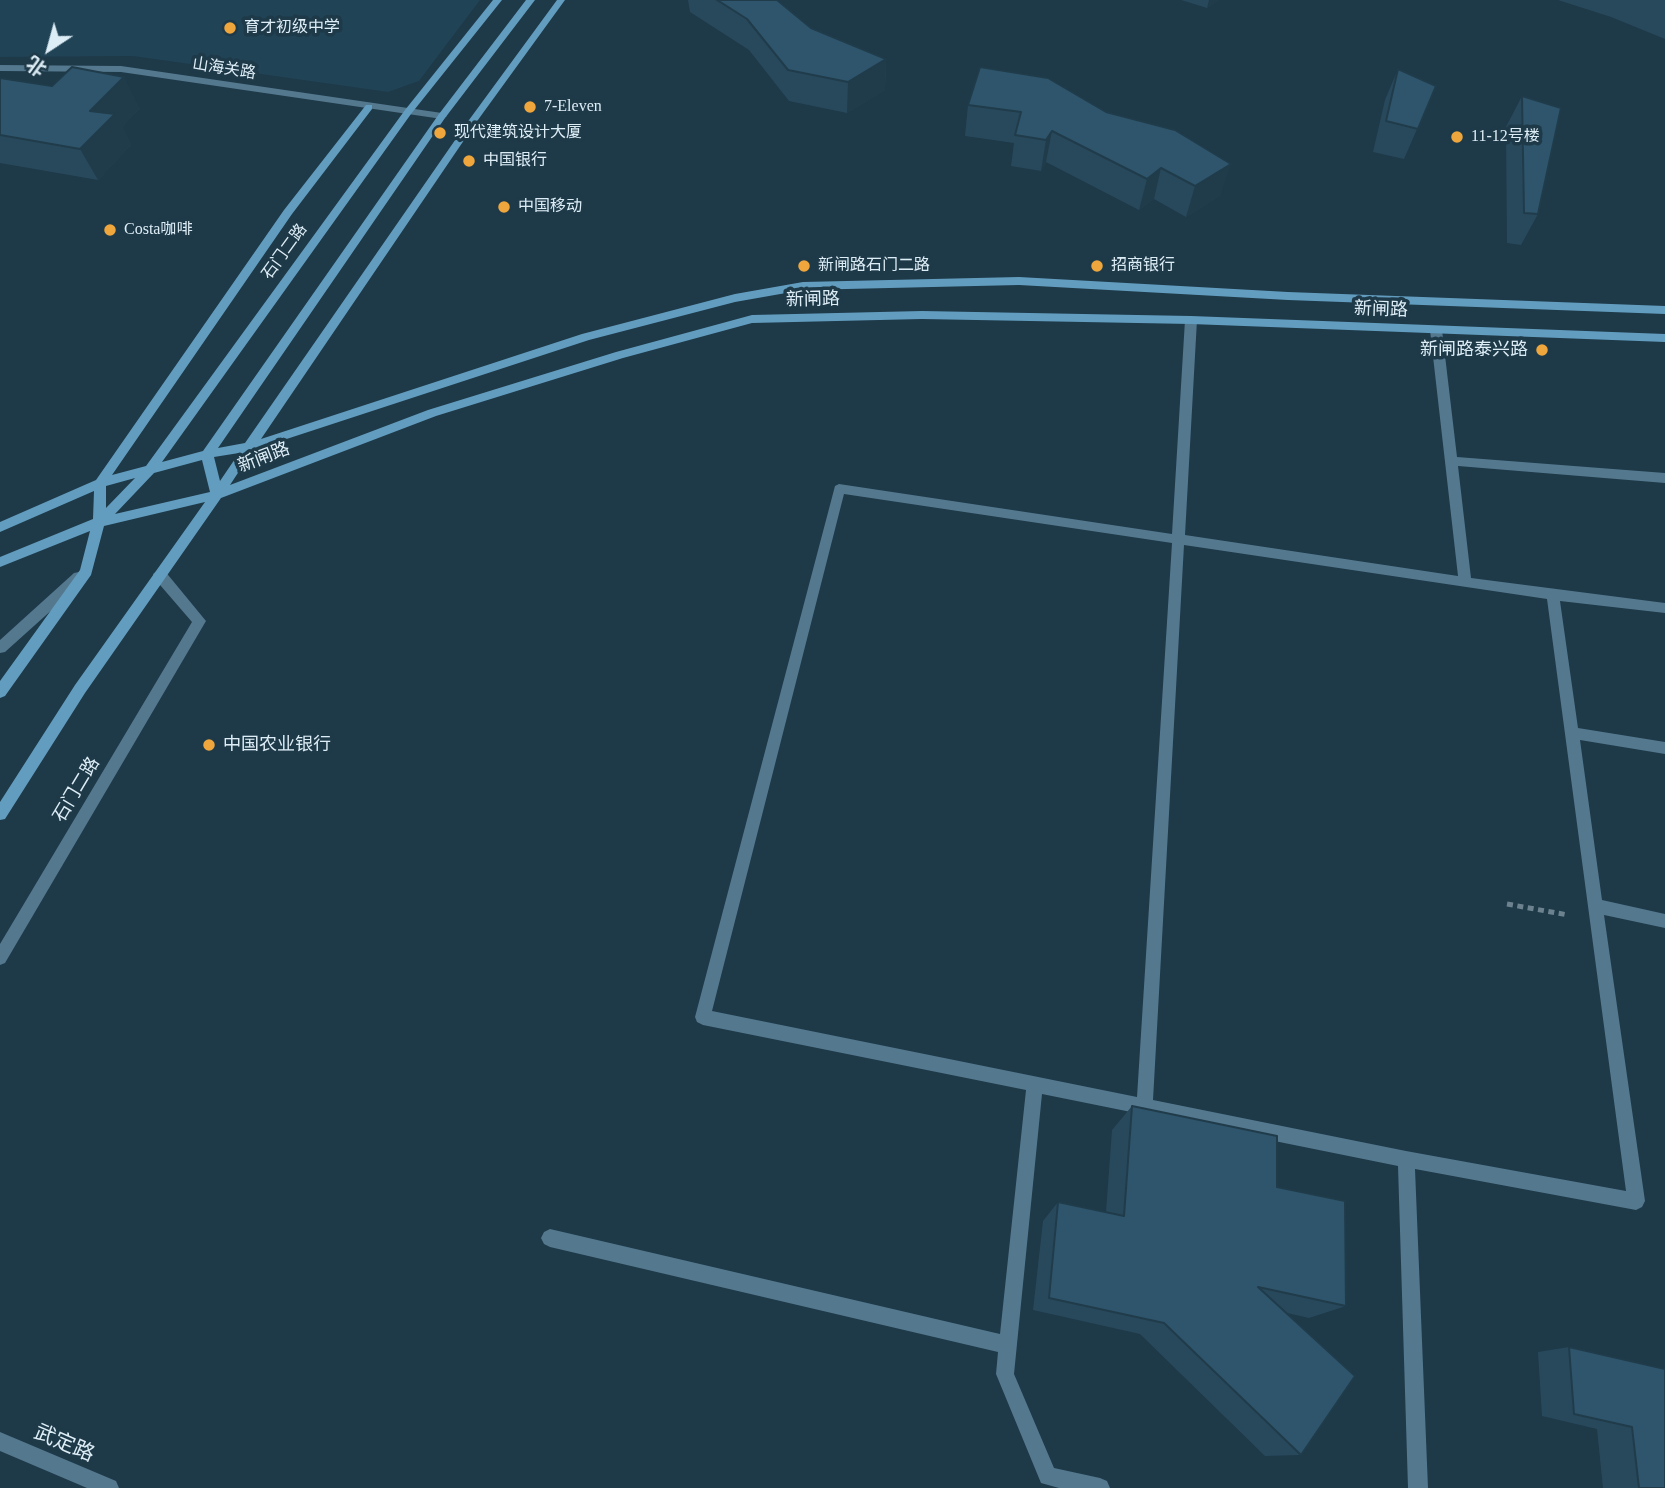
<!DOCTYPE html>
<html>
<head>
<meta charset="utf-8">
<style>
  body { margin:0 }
  #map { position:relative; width:1665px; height:1488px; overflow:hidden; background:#1e3948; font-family:"Times New Roman","Noto Sans SC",serif }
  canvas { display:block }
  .north { position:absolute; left:14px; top:14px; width:70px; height:70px; -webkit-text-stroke:5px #1e3948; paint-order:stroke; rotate:216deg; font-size:19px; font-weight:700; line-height:28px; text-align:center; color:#ddedf6 }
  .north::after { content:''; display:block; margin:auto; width:24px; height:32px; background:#ddedf6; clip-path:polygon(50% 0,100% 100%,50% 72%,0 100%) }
</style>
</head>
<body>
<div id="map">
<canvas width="1665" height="1488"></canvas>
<div class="north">北</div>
</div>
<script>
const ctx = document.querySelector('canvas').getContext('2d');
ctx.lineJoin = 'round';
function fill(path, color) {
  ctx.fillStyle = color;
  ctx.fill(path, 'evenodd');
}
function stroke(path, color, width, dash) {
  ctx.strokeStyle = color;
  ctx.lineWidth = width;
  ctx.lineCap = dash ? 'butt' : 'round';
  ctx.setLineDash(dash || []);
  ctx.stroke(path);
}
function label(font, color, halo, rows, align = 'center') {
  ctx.font = font + ' "Times New Roman","Noto Sans SC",serif';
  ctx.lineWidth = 7;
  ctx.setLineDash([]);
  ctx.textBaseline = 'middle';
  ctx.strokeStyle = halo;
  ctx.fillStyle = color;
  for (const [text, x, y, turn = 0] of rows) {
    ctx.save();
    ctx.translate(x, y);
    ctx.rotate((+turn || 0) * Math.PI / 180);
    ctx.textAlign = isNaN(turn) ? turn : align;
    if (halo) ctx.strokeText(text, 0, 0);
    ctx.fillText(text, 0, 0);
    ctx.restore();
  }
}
const built = new Path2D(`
  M0,0H480L419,81L388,92L133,56L0,57Z`);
const path = new Path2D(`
  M1507,904L1568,915`);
const street = new Path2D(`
  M0,65L121,66L442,113L447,116L442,119L121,72L0,71Z
  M1191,316L1197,320L1185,535L1458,576L1430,330L1436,326L1442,330L1457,457L1665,473V483L1458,466L1471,578L1665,603V613L1560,601L1578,728L1665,742V754L1580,740L1602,900L1665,914V928L1604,915L1645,1201L1642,1207L1636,1210L1415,1169L1428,1488H1408L1398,1166L1042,1094L1014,1374L1054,1468L1100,1478L1107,1481L1110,1488H1059L1041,1483L996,1374L998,1352L550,1247L544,1244L541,1238L544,1232L550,1229L1000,1334L1026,1090L703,1025L697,1022L695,1017L835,486L839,484L1172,534L1185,320ZM844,494L1172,543L1137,1097L712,1011ZM1184,545L1547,599L1626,1191L1406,1151L1153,1100Z
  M159,569L164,570L206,621L5,963L0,965V944L192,622L154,578L153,574Z
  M79,572L85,577L84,581L5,652L0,653V640L74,573Z
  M0,1432L116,1481L119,1488H87L0,1451Z`);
const secondary = new Path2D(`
  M493,0H502L411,114L162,462L203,451L439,114L526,0H535L445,118L218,448L245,443L469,120L557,0H565L475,124L261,439L582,334L735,294L803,282L1019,277L1288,292L1665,306V314L1288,300L1019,285L803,290L735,302L589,340L253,450L230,485L428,410L616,352L752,315L922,311L1191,316L1665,334V342L1191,324L922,319L752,323L623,358L436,416L221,498L85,693L5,819L0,820V802L75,685L205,502L104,526L91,575L5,696L0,698V681L80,570L90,531L0,567V557L93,519L94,491L0,532V522L96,480L284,210L366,105H372V109L292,214L112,475L146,466L405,110ZM239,453L220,481L214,457ZM202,460L210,492L115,514L154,473ZM135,478L106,508V486Z`);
const wall = new Path2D(`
  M688,0H777L811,28L886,59L885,90L847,113L789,101L749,50L690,12Z
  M1181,0H1219L1207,8Z
  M1558,0H1665V39L1611,17Z
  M1398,69L1436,86L1404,159L1373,152L1385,100Z
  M0,78L52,86L140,108L122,127L131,145L98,180L0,163Z
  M1522,96L1538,214L1521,245L1507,243L1506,127Z
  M968,105L1106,112L1221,195L1186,217L1154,199L1139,210L1046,162L1041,171L1011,166L1014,143L965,136Z
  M1132,1106L1277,1187L1346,1306L1309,1318L1287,1313L1301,1455L1265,1456L1140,1334L1033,1310L1043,1221L1058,1202L1106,1212L1112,1130Z
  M1569,1347L1665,1369V1488H1603L1597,1429L1542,1416L1538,1352Z`);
const shadedWall = new Path2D(`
  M1209,0H1219L1207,8Z
  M886,59L885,90L847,113L848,82Z
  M124,77L140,108L122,127L131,145L98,180L80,149L90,111Z
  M1052,131L1046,162L1041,171L1046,140Z
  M1231,164L1221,195L1186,217L1195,186Z
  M1161,168L1154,199L1139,210L1147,179Z`);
const building = new Path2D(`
  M717,0H777L811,28L886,59L848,82L788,70L747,19Z
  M72,67L124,77L90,111L115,114L80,149L0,135V78L52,86Z
  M980,67L1048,78L1106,112L1175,130L1231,164L1195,186L1161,168L1147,179L1052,131L1046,140L1015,135L1021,112L968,105Z
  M1398,69L1436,86L1418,129L1386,121Z
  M1522,96L1561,108L1538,214L1524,213Z
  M1132,1106L1277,1136V1187L1345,1201L1346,1306L1258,1287L1355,1376L1301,1455L1164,1323L1049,1298L1058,1202L1124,1216Z
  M1569,1347L1665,1369V1488H1639L1632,1427L1574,1414Z`);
const markers = [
  [230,28,7,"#efa73d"],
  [530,107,7,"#efa73d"],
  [440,133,7,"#efa73d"],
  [1457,137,7,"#efa73d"],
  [469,161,7,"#efa73d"],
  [504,207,7,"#efa73d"],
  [110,230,7,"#efa73d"],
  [804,266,7,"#efa73d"],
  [1097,266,7,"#efa73d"],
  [1542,350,7,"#efa73d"],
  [209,745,7,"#efa73d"]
];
const farPoinames = [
  ["育才初级中学",244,28],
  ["7-Eleven",544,107],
  ["现代建筑设计大厦",454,133],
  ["11-12号楼",1471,137],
  ["中国银行",483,161],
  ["中国移动",518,207],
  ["Costa咖啡",124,230],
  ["新闸路石门二路",818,266],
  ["招商银行",1111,266]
];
const farStreetnames = [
  ["山海关路",224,69,9],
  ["石门二路",285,252,-54]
];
const streetNames = [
  ["新闸路",813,300,-1],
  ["新闸路",1381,310,2],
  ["新闸路",264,458,-21],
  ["石门二路",77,790,-59]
];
const poiNames = [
  ["新闸路泰兴路",1528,350],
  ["中国农业银行",223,745,"left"]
];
const nearStreetnames = [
  ["武定路",64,1444,23]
];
fill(built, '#204356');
stroke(path, '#6c838f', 5, [6, 4.5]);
fill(street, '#54788e');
fill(secondary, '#629dbf');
fill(wall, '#28495c');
fill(shadedWall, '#203c4b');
fill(building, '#2e556b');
stroke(building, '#203c4b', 2);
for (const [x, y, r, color] of markers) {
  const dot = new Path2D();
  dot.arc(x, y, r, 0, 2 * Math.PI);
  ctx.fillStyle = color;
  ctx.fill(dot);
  stroke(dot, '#1e3948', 2.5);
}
label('16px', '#ddedf6', '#1e3948', farPoinames, 'left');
label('16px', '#ddedf6', '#1e3948', farStreetnames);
label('18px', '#ddedf6', '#1e3948', streetNames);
label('18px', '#ddedf6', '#1e3948', poiNames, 'right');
label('21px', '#ddedf6', '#1e3948', nearStreetnames);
</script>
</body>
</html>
